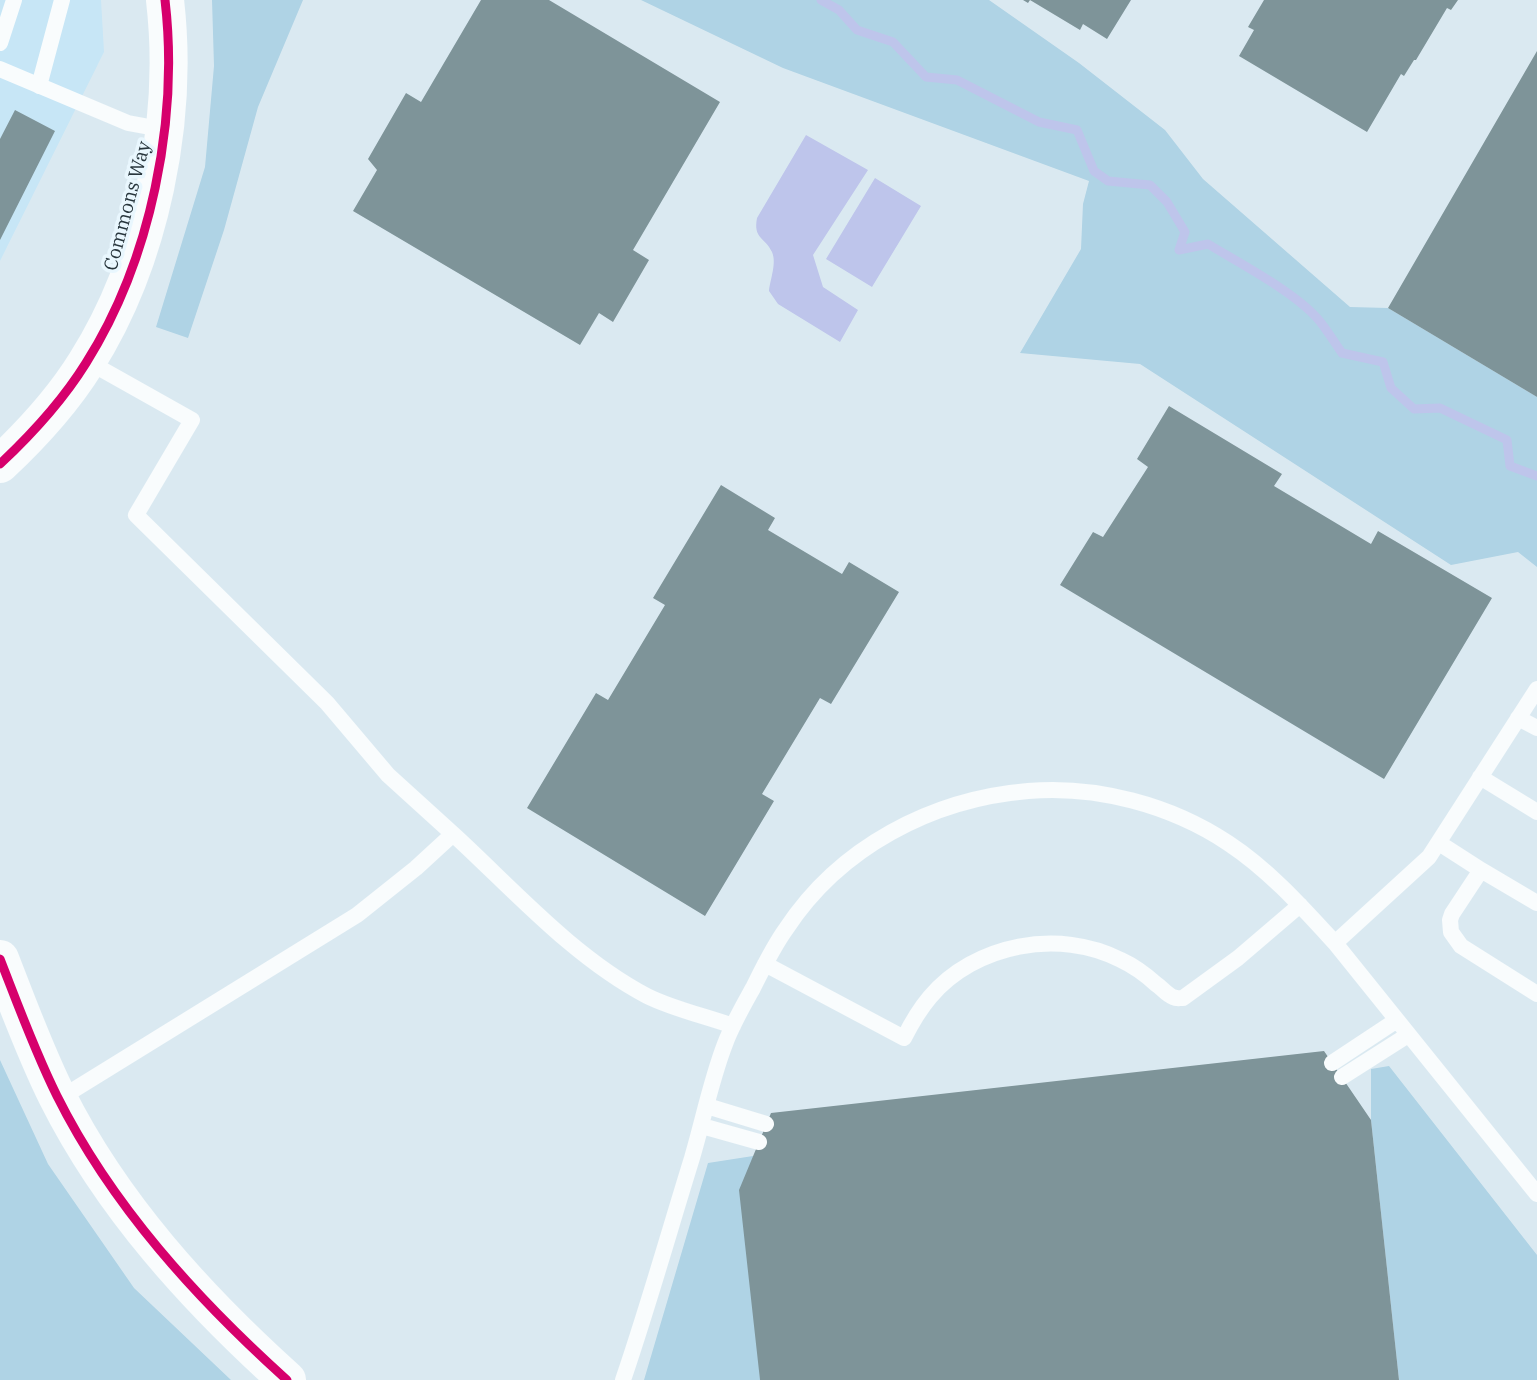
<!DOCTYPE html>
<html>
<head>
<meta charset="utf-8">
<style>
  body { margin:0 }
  canvas { display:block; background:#dae9f1 }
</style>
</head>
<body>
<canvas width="1537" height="1380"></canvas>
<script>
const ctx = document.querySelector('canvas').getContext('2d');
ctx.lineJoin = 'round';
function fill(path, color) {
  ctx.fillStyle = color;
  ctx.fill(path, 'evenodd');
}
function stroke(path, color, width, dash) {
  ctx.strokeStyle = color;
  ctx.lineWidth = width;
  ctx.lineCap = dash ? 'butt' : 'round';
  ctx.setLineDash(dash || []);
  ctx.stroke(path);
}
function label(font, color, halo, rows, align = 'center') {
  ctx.font = font + ' "IBM Plex Serif",serif';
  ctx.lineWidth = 7;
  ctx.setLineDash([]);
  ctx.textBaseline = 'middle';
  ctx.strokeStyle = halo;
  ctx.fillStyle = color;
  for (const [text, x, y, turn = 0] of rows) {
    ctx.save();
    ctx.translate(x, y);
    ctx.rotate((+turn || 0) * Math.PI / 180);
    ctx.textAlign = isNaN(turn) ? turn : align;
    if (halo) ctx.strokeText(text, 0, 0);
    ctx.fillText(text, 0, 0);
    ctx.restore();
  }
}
const built = new Path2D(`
  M0,0H101L104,52L0,261Z`);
const green = new Path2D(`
  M212,0H303L258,107L224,230L188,338L156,327L205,167L214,66Z
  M641,0H989L1079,63L1165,130L1203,179L1350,307L1388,308L1537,397V567L1518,552L1451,565L1140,364L1020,353L1081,249L1083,204L1089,181L783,68Z
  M0,1060L48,1164L134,1288L231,1380H0Z
  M1389,1066L1537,1255V1380H1399L1371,1120V1069Z
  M753,1156L760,1380H644L708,1163Z`);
const water = new Path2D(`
  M806,135L868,170L813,255L823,287L858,310L840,342L778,304L769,291C770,280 777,263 772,252C765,237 753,239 757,218Z
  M875,178L921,206L872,287L826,259Z`);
const stream = new Path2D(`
  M821,0L839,10L857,30L893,42L926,77L957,80L1039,122L1077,130L1094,171L1108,181L1150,185L1167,202L1185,232L1179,250L1208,244C1239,263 1293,291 1317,318C1326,328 1334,342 1342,353L1383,362L1391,388L1414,409L1440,408L1507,440L1510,466L1537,476`);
const building = new Path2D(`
  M481,0H549L720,102L633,250L649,260L613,322L599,313L580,345L353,211L377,170L368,159L406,93L421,102Z
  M1023,0H1131L1107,39L1083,24L1080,30L1030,0L1028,3Z
  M1264,0H1458L1451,10L1447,8L1416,60H1414L1404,76L1401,74L1367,132L1239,56L1254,30L1248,27Z
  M1537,51V397L1388,308Z
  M15,110L55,131L0,240V139Z
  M1169,406L1282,474L1274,486L1371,544L1378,531L1492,598L1384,779L1060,585L1093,532L1103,537L1148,467L1137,459Z
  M721,485L775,518L768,530L842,574L849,562L899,592L831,704L820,698L762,794L774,801L705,916L527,808L596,693L608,700L665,605L653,598Z
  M1324,1051L1371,1120L1399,1380H760L739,1190L771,1113Z`);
const lane = new Path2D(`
  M0,43L14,0
  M0,69L128,123L166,130
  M39,86L62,0
  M1518,718L1537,728
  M1480,777L1537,812
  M453,834C514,890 573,957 647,996C673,1009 705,1016 733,1026
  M1439,843L1481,870
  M1537,903L1481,870L1452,914L1450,920L1451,932L1461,946L1537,994
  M1335,943L1429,857L1537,689
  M765,964L904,1038C911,1024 919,1010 930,997C975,944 1059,928 1121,960C1134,966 1145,974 1156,984C1162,988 1167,995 1173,997C1177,999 1179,998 1183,998L1238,958L1300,905
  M1332,1063L1397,1020
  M1342,1077L1408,1035
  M59,1099L357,915L416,868L453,834L388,775L327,703L136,515L192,420L87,361
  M707,1106L766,1124
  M702,1126L759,1142
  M623,1380C648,1307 669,1232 692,1158C703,1121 711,1080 725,1044C732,1025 743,1006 753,988C763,968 773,947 786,929C840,847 932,799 1028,791C1096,785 1171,805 1228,843C1269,870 1302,907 1335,943L1537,1194`);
const secondary = new Path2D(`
  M0,464C32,434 63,400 86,363C151,260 179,120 165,0
  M0,959C18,1005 35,1052 57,1096C112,1206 197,1299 287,1380`);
const cycleway = new Path2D(`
  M0,464C32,434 63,400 86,363C151,260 179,120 165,0
  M0,959C18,1005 35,1052 57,1096C112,1206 197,1299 287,1380`);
const streetNames = [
  ["Commons Way",128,206,-75]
];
fill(built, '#c7e6f6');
fill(green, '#afd3e5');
fill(water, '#bec5eb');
stroke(stream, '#bec5eb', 9);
fill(building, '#7e9499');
stroke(lane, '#f9fcfd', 16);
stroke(secondary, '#f9fcfd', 38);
stroke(cycleway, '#d6006c', 9);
label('19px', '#28363d', '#e9f7fe', streetNames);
</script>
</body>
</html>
